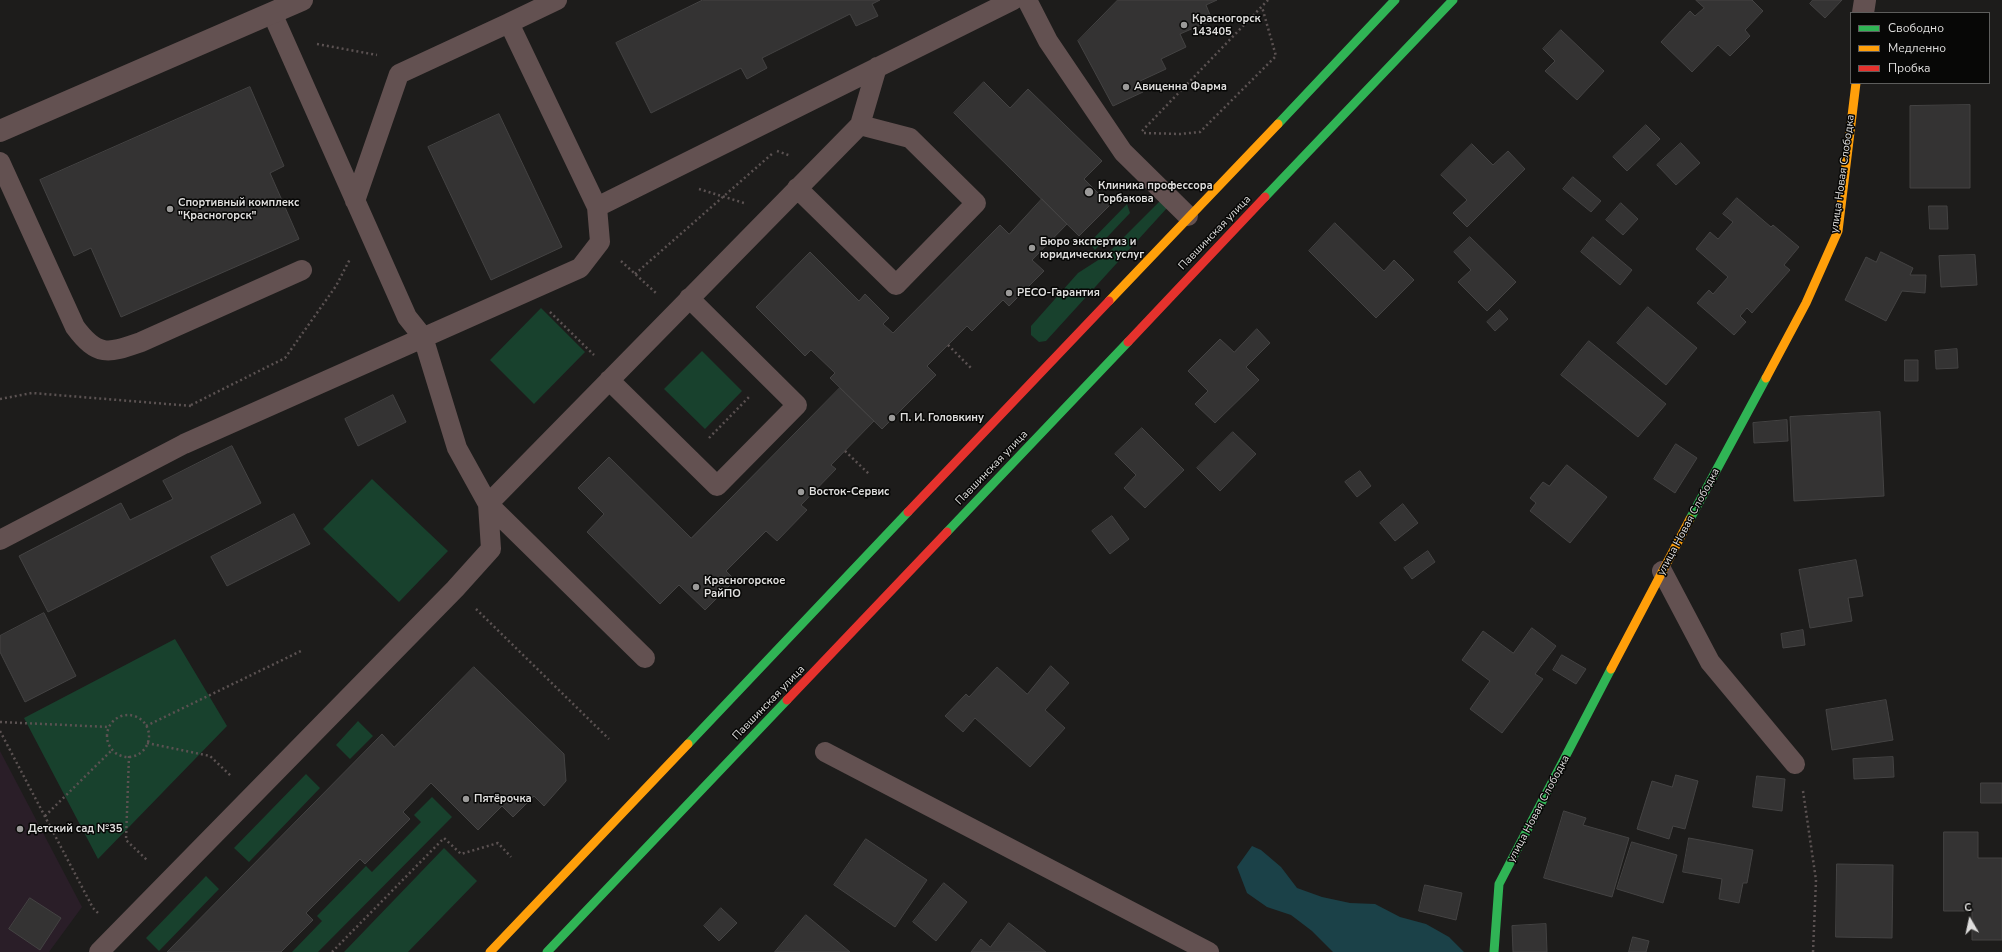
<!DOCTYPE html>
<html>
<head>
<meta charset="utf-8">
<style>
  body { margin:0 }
  #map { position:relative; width:2002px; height:952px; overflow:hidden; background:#1d1c1b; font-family:"Nunito Sans",sans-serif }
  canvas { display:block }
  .legend { position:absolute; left:1850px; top:12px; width:140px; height:72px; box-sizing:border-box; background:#070706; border:1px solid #5d5d5c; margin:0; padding:5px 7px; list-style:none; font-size:12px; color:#dfdedd }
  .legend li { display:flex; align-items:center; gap:8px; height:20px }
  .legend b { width:20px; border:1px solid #5d5d5c }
  .north { position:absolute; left:1950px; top:900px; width:40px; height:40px; -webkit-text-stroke:3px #070706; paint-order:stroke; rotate:351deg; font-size:11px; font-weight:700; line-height:16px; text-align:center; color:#dfdedd }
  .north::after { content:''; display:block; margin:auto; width:14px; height:18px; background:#dfdedd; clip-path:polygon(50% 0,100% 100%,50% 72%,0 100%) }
</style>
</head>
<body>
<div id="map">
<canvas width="2002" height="952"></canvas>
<ul class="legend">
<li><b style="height:5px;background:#30b455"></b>Свободно</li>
<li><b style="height:5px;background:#ff9f0a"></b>Медленно</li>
<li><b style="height:5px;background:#e5322d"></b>Пробка</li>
</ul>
<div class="north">С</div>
</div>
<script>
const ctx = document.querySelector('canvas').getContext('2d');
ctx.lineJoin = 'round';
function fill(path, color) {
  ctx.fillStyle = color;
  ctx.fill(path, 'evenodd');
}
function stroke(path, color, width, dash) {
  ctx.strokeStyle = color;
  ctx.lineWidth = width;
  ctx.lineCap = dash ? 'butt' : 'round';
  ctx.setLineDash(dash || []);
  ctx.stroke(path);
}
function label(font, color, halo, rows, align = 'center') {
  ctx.font = font + ' "Nunito Sans",sans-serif';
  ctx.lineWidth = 3;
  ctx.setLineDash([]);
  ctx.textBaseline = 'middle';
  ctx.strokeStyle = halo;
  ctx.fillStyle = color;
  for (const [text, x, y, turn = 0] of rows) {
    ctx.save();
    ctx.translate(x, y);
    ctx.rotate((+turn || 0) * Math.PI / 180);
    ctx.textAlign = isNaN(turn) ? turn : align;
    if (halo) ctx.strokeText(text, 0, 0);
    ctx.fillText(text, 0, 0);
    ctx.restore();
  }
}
const education = new Path2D(`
  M0,751L82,907L49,952H0Z`);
const green = new Path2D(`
  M1165,196L1167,208L1046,341L1039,342L1031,335V326L1078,273L1106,255Z
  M1127,204L1130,213L1095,250L1089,243Z
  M541,308L585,352L534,404L490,360Z
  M702,351L742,391L705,429L664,389Z
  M372,479L448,551L399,602L323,529Z
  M175,639L227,726L98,859L24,718Z
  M358,721L373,736L350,759L336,745Z
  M306,774L320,788L249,862L234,848Z
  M432,797L452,817L318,952H292L322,921L317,916L366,866L372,872L421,822L414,815Z
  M444,848L477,881L408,952H344Z
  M206,876L219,889L159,951L146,938Z`);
const water = new Path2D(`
  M1252,846L1261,850L1281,867L1297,888L1322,897L1350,903L1375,904L1400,917L1426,924L1449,937L1464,952H1333L1312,931L1291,915L1267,907L1247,893L1237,867Z`);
const building = new Path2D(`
  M703,0H880L872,4L878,16L856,26L850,14L762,58L767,68L747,79L741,68L651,113L616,43Z
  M1118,0H1217L1206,5L1212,20L1180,34L1186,47L1161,59L1166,69L1138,82L1143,92L1113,106L1078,41Z
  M1696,0H1752L1763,11L1745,30L1750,36L1730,56L1718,45L1692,72L1661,42L1690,11L1695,16L1704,8Z
  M1813,0H1842L1825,18L1810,4Z
  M1561,30L1604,71L1577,100L1545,71L1555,61L1543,49Z
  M984,82L1010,108L1028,89L1102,161L1084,179L1110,205L1079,236L954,113Z
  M250,87L284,166L270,173L299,239L121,317L91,248L74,256L40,180Z
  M1970,105V188H1910V106Z
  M499,114L562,247L491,280L428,147Z
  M1646,125L1660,139L1627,171L1613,157Z
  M1681,143L1700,163L1676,185L1657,165Z
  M1472,144L1493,165L1508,151L1525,169L1467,227L1453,213L1467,200L1441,175Z
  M1573,177L1601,201L1591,212L1563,189Z
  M1737,198L1771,227L1773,225L1799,247L1784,265L1790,270L1752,313L1747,308L1740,316L1746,322L1734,335L1697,303L1709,290L1713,294L1728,277L1696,249L1710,232L1718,239L1733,222L1723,214Z
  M1042,199L1067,224L1032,260L1044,271L1009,306L1003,300L972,331L967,326L927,366L936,375L882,429L830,378L835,373L811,350L805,356L756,307L810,252L859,301L865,294L889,318L883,324L893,333L1000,225L1009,234Z
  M1621,203L1638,219L1623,235L1606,220Z
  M1929,206H1947L1948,229H1930Z
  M1335,223L1384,271L1394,260L1414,280L1376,318L1309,251Z
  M1470,237L1516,282L1487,311L1458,282L1471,270L1454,252Z
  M1593,237L1632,270L1620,285L1581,252Z
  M1881,252L1913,268L1910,275H1926L1925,293L1902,291L1886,321L1845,300L1866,257L1876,262Z
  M1975,255L1977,285L1941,287L1939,256Z
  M1648,307L1697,348L1666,385L1617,343Z
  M1500,310L1508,319L1495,331L1487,322Z
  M1257,329L1270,343L1246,367L1259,380L1215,423L1195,404L1208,391L1188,371L1220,339L1234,352Z
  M1589,341L1666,404L1638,437L1561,375Z
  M1957,349L1958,368L1936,369L1935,351Z
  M1905,360H1918V381H1905Z
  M840,388L874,421L831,465L836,469L801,505L807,510L777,541L766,531L726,571L735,580L705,610L679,585L660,604L587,532L604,514L578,488L609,457L691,538Z
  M393,395L406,422L358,446L345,419Z
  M1880,412L1884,496L1794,501L1790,417Z
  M1787,420L1788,441L1754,443L1753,423Z
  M1142,428L1184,470L1145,508L1124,488L1136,475L1115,454Z
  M1233,432L1256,454L1220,491L1197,468Z
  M1676,444L1697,458L1675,493L1654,479Z
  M232,446L261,503L48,612L19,556L121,503L130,520L173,499L163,481Z
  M1567,465L1607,497L1570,543L1530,511L1536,503L1530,498L1543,482L1549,486Z
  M1360,471L1371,486L1357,497L1345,482Z
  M1403,504L1418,523L1395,541L1380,523Z
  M294,514L310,544L227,586L211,557Z
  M1112,516L1129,539L1110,554L1092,531Z
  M1428,551L1435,562L1412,579L1404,568Z
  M1856,560L1863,596L1848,598L1852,621L1810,628L1799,570Z
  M44,613L76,676L25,702L0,652V636Z
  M1532,628L1556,646L1535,674L1543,679L1502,733L1470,709L1490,681L1462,660L1483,631L1513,653Z
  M1803,630L1805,645L1783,648L1781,634Z
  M1562,655L1586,669L1576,684L1553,670Z
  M1051,666L1069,683L1045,710L1065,728L1030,767L975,718L963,732L945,716L966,694L969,697L997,667L1027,694Z
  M474,667L564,754L566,781L544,806L534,796L513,817L502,806L478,830L431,783L403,812L410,819L365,864L360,859L306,913L313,920L281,952H167L382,734L394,747Z
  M1886,700L1893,740L1832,750L1826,710Z
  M1893,757L1894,777L1854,779L1853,759Z
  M1676,775L1698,781L1685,829L1673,826L1669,839L1637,829L1652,781L1672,787Z
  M1757,776L1785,779L1782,811L1753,807Z
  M1981,783H2002V803H1981Z
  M1564,811L1586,818L1583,825L1629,838L1612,897L1544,878Z
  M1944,832H1978V858H2002V940H1972V911H1944Z
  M1689,838L1753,850L1747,883H1743L1739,903L1719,899L1722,879L1683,872Z
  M866,839L927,880L895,927L834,885Z
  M1632,842L1677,855L1663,903L1617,889Z
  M1837,864L1893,865L1892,938L1836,937Z
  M944,883L967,902L936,941L913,922Z
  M1425,885L1462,893L1456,920L1419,911Z
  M30,898L61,918L40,950L9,929Z
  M721,908L737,923L719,941L704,926Z
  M806,915L850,952H775Z
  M1009,923L1046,952H971L981,939L990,947Z
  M1546,924L1547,952H1513L1512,926Z
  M1633,937L1649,941L1646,952H1629Z`);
const path = new Path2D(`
  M317,44L377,55
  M1142,131L1268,0
  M1144,133L1180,134L1200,132L1276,56L1262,7
  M777,151L791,156
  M699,189L744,203
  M621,261L656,293
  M635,274L773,153
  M550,312L594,355
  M948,345L972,369
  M0,399L32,393L192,406
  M191,405L285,358L336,286L350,259
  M709,438L749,397
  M845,451L869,474
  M476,609L609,739
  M107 736a21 21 0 1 1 42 0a21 21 0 1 1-42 0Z
  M0,722L109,727
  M146,726L303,650
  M0,731L93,908L98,913
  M147,743L210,756L231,776
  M129,756L126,840L148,861
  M1803,791L1816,880L1813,952
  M45,816L112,750
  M332,952L444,838L461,854L498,843L511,857`);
const lane = new Path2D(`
  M1027,0L1048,41L1123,152L1188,216
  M0,162L75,327C98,358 109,353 141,342L302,270
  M797,188L896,285L976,203L910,138L860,125
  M355,201L399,74L509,23
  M597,207L1013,0
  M609,380L717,486L797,405L689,298
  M0,540L184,444L580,268L600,242L597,207L509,23L557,0
  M1662,571L1710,662L1795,764
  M645,658L488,504L860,125L877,67
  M825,752L1209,952
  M99,952L455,589L491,549L488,504L457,448L423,337L407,317L272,13`);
const street = new Path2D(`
  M1863,13L1865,0
  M0,131L302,0`);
const fast = new Path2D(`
  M1278,124L1395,0
  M1265,197L1453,0
  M1690,519L1766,378
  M947,532L1128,342
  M688,744L908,512
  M547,952L787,700
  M1494,952L1499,884L1611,669`);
const slow = new Path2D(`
  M1109,301L1278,124
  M1766,378L1806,303L1838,231L1856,83
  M1611,669L1690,519
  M490,952L688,744`);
const jam = new Path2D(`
  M1128,342L1265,197
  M908,512L1109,301
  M787,700L947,532`);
const markers = [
  [1184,25,4,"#9b9a99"],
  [1126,87,4,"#9b9a99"],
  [1089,192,5,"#9b9a99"],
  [170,209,4,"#9b9a99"],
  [1032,248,4,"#9b9a99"],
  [1009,293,4,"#9b9a99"],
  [892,418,4,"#9b9a99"],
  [801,492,4,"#9b9a99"],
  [696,587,4,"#9b9a99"],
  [466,799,4,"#9b9a99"],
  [20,829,4,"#9b9a99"]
];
const poiNames = [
  ["Красногорск",1192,19],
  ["143405",1192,32],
  ["Авиценна Фарма",1134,87],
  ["Клиника профессора",1098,186],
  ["Горбакова",1098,199],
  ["Спортивный комплекс",178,203],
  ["\"Красногорск\"",178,216],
  ["Бюро экспертиз и",1040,242],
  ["юридических услуг",1040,255],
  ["РЕСО-Гарантия",1017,293],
  ["П. И. Головкину",900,418],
  ["Восток-Сервис",809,492],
  ["Красногорское",704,581],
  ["РайПО",704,594],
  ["Пятёрочка",474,799],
  ["Детский сад №35",28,829]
];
const streetNames = [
  ["улица Новая Слободка",1843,174,-82],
  ["Павшинская улица",1215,233,-46],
  ["Павшинская улица",992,468,-46],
  ["улица Новая Слободка",1689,522,-62],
  ["Павшинская улица",769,703,-46],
  ["улица Новая Слободка",1539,809,-62]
];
fill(education, '#2a1e28');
fill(green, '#18412d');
fill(water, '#1b4148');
fill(building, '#343333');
stroke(building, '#444343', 1);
stroke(path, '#5b5252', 2.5, [2, 3]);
stroke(lane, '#635151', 20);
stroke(street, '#635151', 22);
stroke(fast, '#30b455', 9);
stroke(slow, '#ff9f0a', 9);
stroke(jam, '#e5322d', 9);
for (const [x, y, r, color] of markers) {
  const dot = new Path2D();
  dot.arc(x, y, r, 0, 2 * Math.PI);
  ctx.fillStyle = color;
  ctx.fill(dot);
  stroke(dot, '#070706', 1.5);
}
label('bold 11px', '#dfdedd', '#070706', poiNames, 'left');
label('11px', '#dfdedd', '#070706', streetNames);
</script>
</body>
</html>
